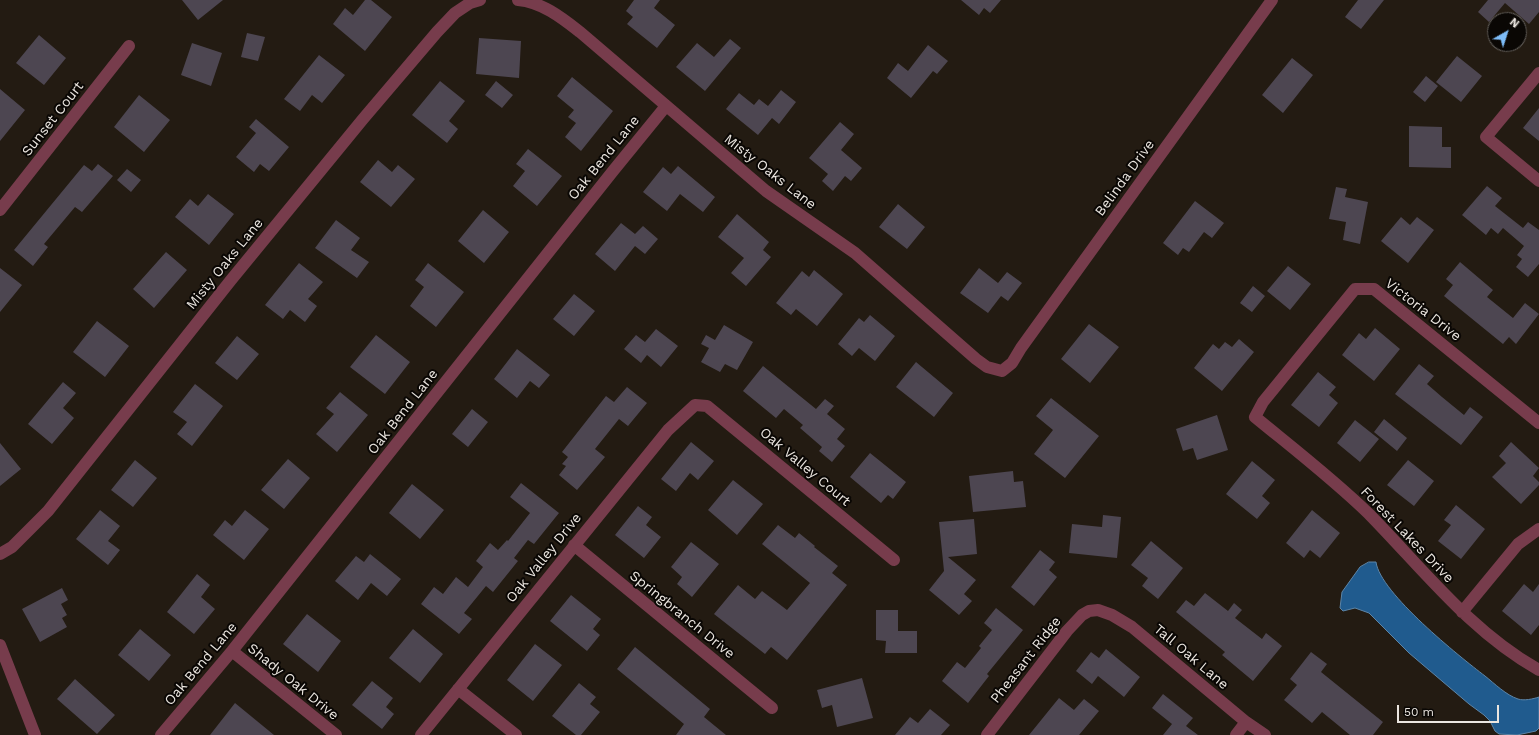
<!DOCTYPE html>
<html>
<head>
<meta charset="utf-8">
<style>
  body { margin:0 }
  #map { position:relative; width:1539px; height:735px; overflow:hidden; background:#231b12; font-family:"Work Sans",sans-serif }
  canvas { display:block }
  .north { position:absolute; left:1487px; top:12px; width:40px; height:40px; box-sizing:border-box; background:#0a0704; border:1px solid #64605c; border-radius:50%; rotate:39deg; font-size:11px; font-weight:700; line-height:16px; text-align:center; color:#ebe6e0 }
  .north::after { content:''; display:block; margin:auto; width:14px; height:18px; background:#7ebdf9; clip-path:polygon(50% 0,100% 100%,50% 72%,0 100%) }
  .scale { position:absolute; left:1397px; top:705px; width:102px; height:18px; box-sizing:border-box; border:2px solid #ebe6e0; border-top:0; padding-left:5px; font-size:12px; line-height:14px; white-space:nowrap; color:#ebe6e0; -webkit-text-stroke:3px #0a0704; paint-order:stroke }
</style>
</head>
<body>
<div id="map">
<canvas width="1539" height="735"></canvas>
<div class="north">N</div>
<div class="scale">50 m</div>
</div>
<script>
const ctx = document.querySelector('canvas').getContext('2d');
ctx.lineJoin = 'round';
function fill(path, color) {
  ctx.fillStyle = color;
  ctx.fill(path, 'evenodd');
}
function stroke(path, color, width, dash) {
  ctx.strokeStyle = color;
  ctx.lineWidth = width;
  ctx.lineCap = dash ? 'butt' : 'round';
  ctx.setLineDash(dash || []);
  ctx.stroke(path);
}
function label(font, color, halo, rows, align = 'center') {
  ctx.font = font + ' "Work Sans",sans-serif';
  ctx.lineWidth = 4;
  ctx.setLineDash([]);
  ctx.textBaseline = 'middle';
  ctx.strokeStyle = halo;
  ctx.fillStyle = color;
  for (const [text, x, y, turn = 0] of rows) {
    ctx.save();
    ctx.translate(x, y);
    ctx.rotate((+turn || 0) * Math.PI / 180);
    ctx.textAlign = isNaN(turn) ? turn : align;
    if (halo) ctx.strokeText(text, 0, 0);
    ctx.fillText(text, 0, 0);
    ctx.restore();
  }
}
const water = new Path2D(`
  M1369,562H1376C1380,593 1460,657 1485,676C1495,684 1506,695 1518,699C1524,701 1533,699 1539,697V728L1536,731L1517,735L1499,734L1495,731L1490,721L1484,715L1469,704L1409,653L1369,613L1355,608L1343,611L1340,608L1342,592L1360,567Z`);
const building = new Path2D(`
  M182,0H223L198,20Z
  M365,0H371L392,17L365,51L333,24L345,8L353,15Z
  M634,0H660L654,8L675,25L657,48L627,24L633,17L626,11Z
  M961,0H1001L990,13L984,8L979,15Z
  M1358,0H1384L1361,29L1345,17Z
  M1488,0H1539V12L1529,24L1505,3L1489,22L1478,12Z
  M247,33L265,37L258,61L241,57Z
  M39,35L66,58L44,85L16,63Z
  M479,38L521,41L519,78L476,74Z
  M730,39L741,48L705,91L676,67L697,43L714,57Z
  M192,43L222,53L211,86L181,75Z
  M928,45L948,61L937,74L933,71L911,98L887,78L898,63L908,71Z
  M319,55L345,75L322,103L312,95L300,111L284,99Z
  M1457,56L1482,76L1461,102L1436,82Z
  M1292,58L1313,75L1283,113L1262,95Z
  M1426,76L1438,86L1425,102L1413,92Z
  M572,77L613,111L581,151L565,137L576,123L568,117L574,110L557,96Z
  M440,81L465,101L449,121L458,129L447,143L412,115Z
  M496,81L513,95L502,108L485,95Z
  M0,89L25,110L0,141Z
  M781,90L796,102L779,124L772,118L758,135L726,109L739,93L754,105L759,99L768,106Z
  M139,95L170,120L144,152L114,127Z
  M1539,108V141L1523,128Z
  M256,119L289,147L269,171L260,164L254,172L236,157L256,133L249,127Z
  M840,122L854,134L841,150L862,168L851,181L845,176L833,191L822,181L828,174L809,158Z
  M1409,126L1442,127V147H1451V168L1409,167Z
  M528,149L562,176L537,206L513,186L525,171L516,164Z
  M378,160L392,172L398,165L415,179L391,207L360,182Z
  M98,164L113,176L82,212L75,207L44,244L48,247L33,266L14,250L84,165L92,171Z
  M678,166L715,197L703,212L680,194L667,211L643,192L663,167L671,174Z
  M127,169L141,180L131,192L117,180Z
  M1487,186L1502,198L1495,206L1523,228L1528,222L1539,230V264L1528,277L1516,267L1522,259L1517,255L1524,246L1503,228L1498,234L1491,228L1486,235L1462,215Z
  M1336,187L1347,189L1345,197L1368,202L1360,244L1343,240L1346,222L1329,219Z
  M208,194L234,214L209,245L175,217L190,199L198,206Z
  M1195,201L1224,223L1212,238L1204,232L1189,252L1183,248L1178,255L1163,243Z
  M898,204L925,227L907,249L879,227Z
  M483,210L509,232L484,263L458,241Z
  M737,214L769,242L763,250L771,257L746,286L731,273L744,258L718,237Z
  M1401,217L1410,225L1417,217L1434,230L1408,263L1381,241Z
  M336,220L360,238L351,250L369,262L357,278L315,248Z
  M621,223L635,234L643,226L658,239L645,254L635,246L615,271L595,254Z
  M166,252L187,270L154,308L133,289Z
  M1460,262L1493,290L1487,297L1513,318L1525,303L1539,314L1516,344L1509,337L1503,344L1444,296L1453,285L1446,279Z
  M299,263L323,282L308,299L317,306L305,322L290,310L283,319L265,305Z
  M428,263L464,292L436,327L410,306L424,287L415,280Z
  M1288,266L1311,284L1290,310L1267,291Z
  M0,268L22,285L0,312Z
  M979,268L998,283L1007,272L1022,283L1008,301L1001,296L988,313L960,293Z
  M814,270L843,294L817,326L796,309L791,315L776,303L802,271L809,277Z
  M1253,286L1265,296L1252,312L1240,303Z
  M574,294L595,311L574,336L553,319Z
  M870,315L895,336L875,361L859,348L852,356L838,344L859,318L864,322Z
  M97,321L129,346L105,377L73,352Z
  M1089,324L1119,347L1090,383L1061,359Z
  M724,325L753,342L737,370L725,364L720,372L701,362L709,348L701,344L706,335L715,340Z
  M1375,328L1400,349L1374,381L1342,355L1359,333L1366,339Z
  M656,329L678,346L661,367L647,355L641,363L624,349L636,335L645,342Z
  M376,335L410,362L385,394L350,367Z
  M237,336L259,354L237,380L215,363Z
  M1239,339L1254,352L1222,391L1194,368L1213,344L1219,349L1225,342L1232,347Z
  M517,349L550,375L539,388L530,381L517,398L494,379Z
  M916,362L953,393L934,417L896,387Z
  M1419,364L1434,376L1427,384L1442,397L1464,415L1470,407L1483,417L1461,445L1395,394Z
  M763,366L816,409L825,399L834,406L827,414L845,429L837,439L845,446L832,462L819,451L822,447L800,428L803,425L784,409L776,418L743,391Z
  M1318,372L1336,387L1329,395L1338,403L1319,427L1291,405Z
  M63,382L76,393L63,408L74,418L52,444L28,424Z
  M195,384L223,406L192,446L177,434L187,422L173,412Z
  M627,387L647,403L628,426L619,419L595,449L605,457L577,490L559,475L566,466L562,464L568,457L562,452L606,396L614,402Z
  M340,392L368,415L337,452L316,434L334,414L326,408Z
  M1051,398L1099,436L1065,478L1034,454L1053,430L1036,416Z
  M472,409L488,422L468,447L452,434Z
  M1217,415L1228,450L1197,460L1193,448L1183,451L1176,429Z
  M1384,419L1407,438L1397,451L1374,432Z
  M1355,420L1379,439L1360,462L1337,443Z
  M691,442L714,461L698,480L690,473L676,491L661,479Z
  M1511,442L1539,468L1533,476L1539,482V485L1521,504L1492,477L1506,463L1499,456Z
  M0,443L21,469L0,486Z
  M870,453L906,482L893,499L888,495L881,503L850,477Z
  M288,459L310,478L284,509L261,490Z
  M135,460L157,478L133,507L111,490Z
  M1408,460L1434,481L1414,506L1387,485Z
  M1252,461L1275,480L1262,496L1270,503L1257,519L1226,494Z
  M1013,471L1014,482L1023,481L1026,507L973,512L969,476Z
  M733,480L763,504L737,535L708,510Z
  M521,483L559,513L534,544L528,540L514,558L518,561L493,592L486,586L464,613L472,619L459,634L421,604L434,587L443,594L456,577L468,587L483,567L476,561L490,543L498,550L507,540L508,541L530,513L510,497Z
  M412,484L444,510L420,539L389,513Z
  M1456,505L1485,529L1461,559L1438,541L1451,525L1444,520Z
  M638,506L652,517L646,525L661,537L644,558L615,535Z
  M100,510L120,526L108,541L120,550L108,565L76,539Z
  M245,510L269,529L244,560L213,535L225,520L232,526Z
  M1312,510L1340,533L1320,558L1310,550L1304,558L1286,543Z
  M1103,515L1121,517L1117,558L1069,553L1072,524L1102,527Z
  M974,519L977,554L948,557L976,580L964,594L972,601L959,615L929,590L944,571L939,522Z
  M778,525L795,538L799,533L815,546L814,547L838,566L832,573L847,585L787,660L771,647L765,654L714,614L738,585L755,599L762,591L787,610L810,583L762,544Z
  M1151,541L1183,568L1158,599L1142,586L1148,578L1131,565Z
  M691,542L719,564L692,597L677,584L682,577L671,567Z
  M1040,550L1055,562L1049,570L1057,577L1034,606L1011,587Z
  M370,554L401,579L387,596L371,583L358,600L335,581L356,556L364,562Z
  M197,574L210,585L201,597L215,609L194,634L167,612Z
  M1524,584L1533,592L1539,584V625L1531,635L1502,611Z
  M62,588L68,600L61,604L67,615L62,618L67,627L40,642L22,609Z
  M1205,593L1228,611L1234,603L1242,610L1235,618L1262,639L1266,633L1282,646L1253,681L1222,655L1225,652L1176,612L1186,600L1194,606Z
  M571,595L601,619L593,629L600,635L587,651L550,621Z
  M996,608L1023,630L987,674L989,676L968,703L942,681L957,662L965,668L981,648L979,646L992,630L984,623Z
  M876,610H898V631H917V653H885L886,641L876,640Z
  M307,614L341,641L318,672L283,644Z
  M140,629L171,655L149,681L118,655Z
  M413,629L443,654L420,683L389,658Z
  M535,644L562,665L533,701L507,680Z
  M635,647L710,709L704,717L726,735H676L684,724L617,669Z
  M1106,649L1140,677L1124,697L1098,676L1092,684L1076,671L1091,652L1099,658Z
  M1311,652L1327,664L1321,672L1383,722L1373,735H1350L1322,712L1312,723L1284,700L1297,685L1290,679Z
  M862,678L873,718L837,727L832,705L822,708L817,690Z
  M75,679L115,715L97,734L57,699Z
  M372,681L393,698L386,707L394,714L382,729L352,705Z
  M579,683L596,697L590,704L600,712L581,735H576L552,716Z
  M1163,694L1193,718L1186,726L1198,735H1163L1172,724L1152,708Z
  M1059,698L1074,710L1084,699L1099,711L1079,735H1029Z
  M235,703L274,735H210Z
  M930,709L950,725L941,735H895L910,717L918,723Z`);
const minor = new Path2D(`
  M518,0C542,2 562,18 580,32L766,191L855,253L976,359L987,367L1002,371L1012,363L1021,348L1272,0
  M1539,73L1486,137L1539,181
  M0,210L129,46
  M1539,423L1374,289H1355L1263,402L1255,417C1294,449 1333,479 1369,514C1423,569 1471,632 1539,670
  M574,545L772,708
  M0,554L12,547L48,511L231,280L363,119L437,32L455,13L470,3L480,0
  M1462,612L1518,544L1539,529
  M0,645L35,735
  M232,651L336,735
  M458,689L516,735
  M161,735L232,651L613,171L666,106
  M421,735L668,430L695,405L707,406L894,560
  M987,735L1067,631L1082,615L1089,611L1098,610L1112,615L1132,627L1246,722L1265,735
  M1236,735L1246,722`);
const streetNames = [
  ["Sunset Court",53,119,-52],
  ["Oak Bend Lane",604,158,-51],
  ["Misty Oaks Lane",770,172,38],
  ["Belinda Drive",1125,178,-54],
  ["Misty Oaks Lane",225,264,-51],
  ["Victoria Drive",1423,310,38],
  ["Oak Bend Lane",403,412,-52],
  ["Oak Valley Court",805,467,40],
  ["Forest Lakes Drive",1407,535,46],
  ["Oak Valley Drive",544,558,-51],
  ["Springbranch Drive",682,615,39],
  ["Tall Oak Lane",1191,657,40],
  ["Pheasant Ridge",1026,660,-52],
  ["Oak Bend Lane",201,664,-50],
  ["Shady Oak Drive",293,682,39]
];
fill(water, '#205b8e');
stroke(water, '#5d85a7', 1);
fill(building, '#4d4651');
stroke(minor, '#773c4c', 12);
label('14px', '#ebe6e0', '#0a0704', streetNames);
</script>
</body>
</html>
